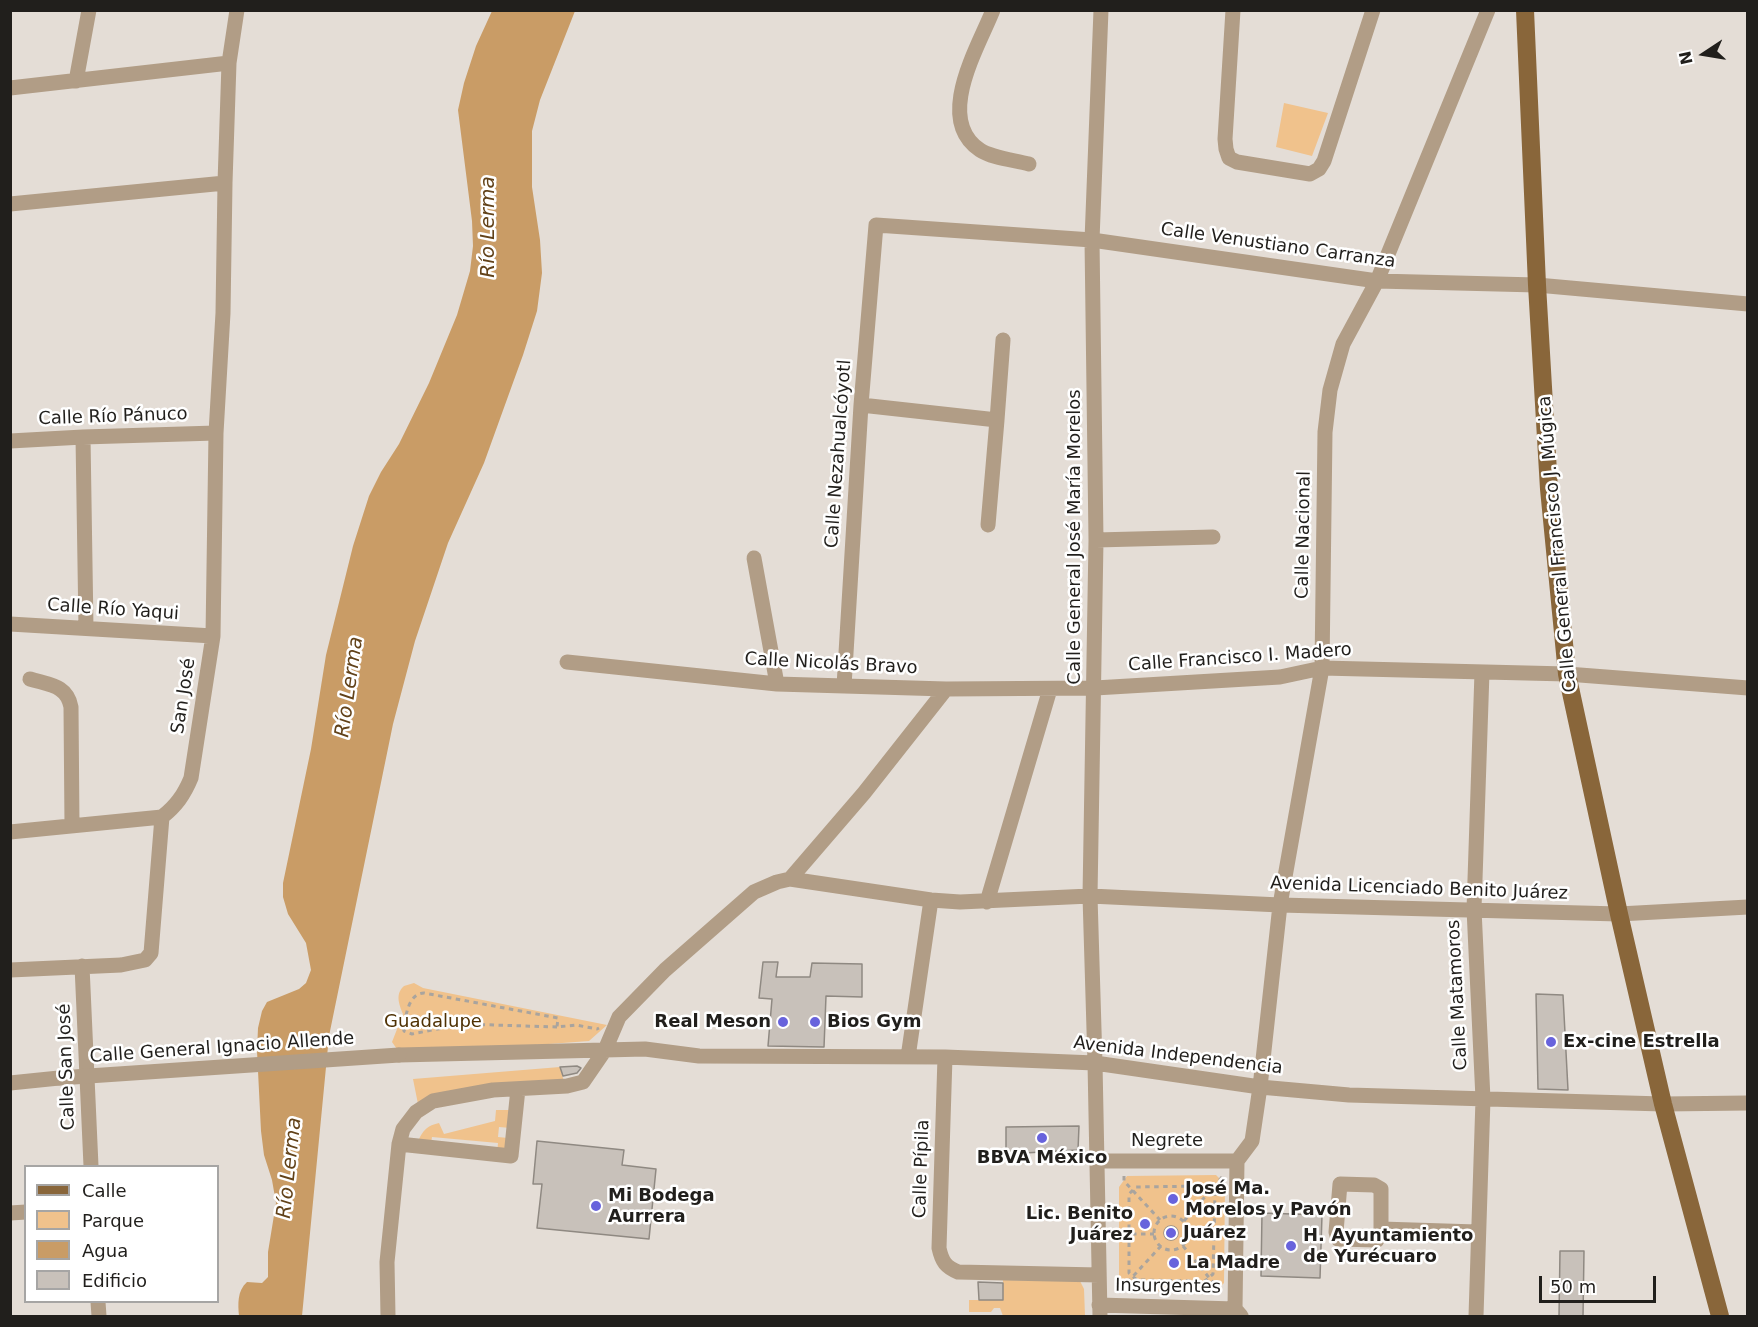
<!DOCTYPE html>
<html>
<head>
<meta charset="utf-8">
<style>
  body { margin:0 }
  #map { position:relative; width:1758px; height:1327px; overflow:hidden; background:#e4ddd6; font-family:"DejaVu Sans",sans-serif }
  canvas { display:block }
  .frame { position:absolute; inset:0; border:12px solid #211f1c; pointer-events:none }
  .legend { position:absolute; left:24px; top:1165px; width:195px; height:138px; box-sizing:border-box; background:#fff; border:2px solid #a6a5a4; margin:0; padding:8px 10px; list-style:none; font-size:18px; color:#211f1c }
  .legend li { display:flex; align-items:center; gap:12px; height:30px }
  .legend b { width:30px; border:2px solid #a6a5a4 }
  .north { position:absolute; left:1674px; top:24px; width:60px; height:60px; -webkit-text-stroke:4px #fff; paint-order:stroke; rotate:258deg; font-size:16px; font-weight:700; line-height:24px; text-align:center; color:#211f1c }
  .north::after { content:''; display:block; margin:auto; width:21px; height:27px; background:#211f1c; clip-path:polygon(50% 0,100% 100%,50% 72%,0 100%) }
  .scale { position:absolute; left:1539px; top:1276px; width:117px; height:27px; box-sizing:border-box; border:3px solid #211f1c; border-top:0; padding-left:8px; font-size:18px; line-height:21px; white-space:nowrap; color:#211f1c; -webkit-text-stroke:4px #fff; paint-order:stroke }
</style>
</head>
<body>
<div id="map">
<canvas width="1758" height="1327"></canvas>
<div class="frame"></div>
<ul class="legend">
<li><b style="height:8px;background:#89663a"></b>Calle</li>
<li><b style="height:16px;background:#f0c28c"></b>Parque</li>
<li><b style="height:16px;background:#c99c66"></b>Agua</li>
<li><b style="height:16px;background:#c8c1ba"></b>Edificio</li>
</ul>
<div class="north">N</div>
<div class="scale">50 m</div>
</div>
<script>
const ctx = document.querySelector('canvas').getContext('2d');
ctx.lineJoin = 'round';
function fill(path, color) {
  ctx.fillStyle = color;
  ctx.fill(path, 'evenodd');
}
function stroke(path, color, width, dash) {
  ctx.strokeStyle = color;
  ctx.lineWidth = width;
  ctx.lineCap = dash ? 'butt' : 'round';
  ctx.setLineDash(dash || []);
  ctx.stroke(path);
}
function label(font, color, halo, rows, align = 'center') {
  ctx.font = font + ' "DejaVu Sans",sans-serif';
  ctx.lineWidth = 5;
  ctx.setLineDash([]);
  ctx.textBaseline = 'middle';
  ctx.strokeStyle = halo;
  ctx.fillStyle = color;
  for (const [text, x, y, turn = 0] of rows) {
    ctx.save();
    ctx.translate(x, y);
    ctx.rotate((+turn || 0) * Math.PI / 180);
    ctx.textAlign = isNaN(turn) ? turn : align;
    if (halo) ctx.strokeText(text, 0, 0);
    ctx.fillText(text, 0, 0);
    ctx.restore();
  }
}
const green = new Path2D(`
  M1284,103L1328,113L1312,156L1276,147Z
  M414,983L423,988L607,1025L589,1041L401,1055L392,1042L403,1014C399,1004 395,994 404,986Z
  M560,1067L564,1082L418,1104L413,1079Z
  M496,1110H512L511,1128L499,1127L498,1137L508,1138L507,1153H497L498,1143L432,1137L430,1150L416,1148C420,1135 424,1126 439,1123L444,1134L495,1121Z
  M1216,1175L1225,1184L1224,1283L1215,1292L1129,1291L1119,1280V1187L1127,1176Z
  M1003,1280L1080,1281L1084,1289L1085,1316H1003L1000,1308H994L991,1312H969V1300H1003Z`);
const water = new Path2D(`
  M492,11H575L540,100L532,131V187L540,240L542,273L537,311L523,355L484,463L448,543L415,641L393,724L329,1036L302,1316H239C238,1304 237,1291 247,1282L262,1283L268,1277V1252L276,1203L272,1180L264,1155L261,1131L257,1051L258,1028L262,1011L267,1002L299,989L306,983L311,970L306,943L288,914L283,897V883L311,749L326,655L353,546L369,496L381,472L399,444L429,383L457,315L470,271L473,246L472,221L458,110L464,83L476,46Z`);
const building = new Path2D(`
  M763,962H778L776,977H810L812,963L862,964V997L826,996L824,1047L768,1046L772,999L759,998Z
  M1536,994L1563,995L1568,1090L1538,1089Z
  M577,1066L581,1068L577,1073L563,1076L560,1067Z
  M1079,1126L1078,1150L1006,1154V1127Z
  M537,1141L624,1150L622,1165L656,1169L649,1239L537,1228L542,1184H533Z
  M1262,1213L1322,1215L1320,1278L1261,1276Z
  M1164 1233a7 7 0 1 1 14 0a7 7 0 1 1-14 0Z
  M1560,1251H1584L1583,1317H1559Z
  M978,1282L1003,1283V1300H979Z`);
const path = new Path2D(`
  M557,1027L463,1024L412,1034L404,1031L403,1027C407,1014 408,994 424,993L558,1018L557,1027L576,1025L597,1029L599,1028
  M1124,1176V1181L1160,1220
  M1207,1186L1215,1193L1213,1274L1205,1281L1137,1280L1129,1273V1194L1136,1187Z
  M1154 1233a17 17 0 1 1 34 0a17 17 0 1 1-34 0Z
  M1184,1221L1222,1177
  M1114,1234H1154
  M1188,1234L1222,1233
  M1183,1246L1220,1291
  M1124,1290V1286L1161,1246`);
const minor = new Path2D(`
  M993,10C978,48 934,119 980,150C992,158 1014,160 1029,164
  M1233,10L1225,139L1226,149L1229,158L1237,162L1310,174L1319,169L1324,161L1373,10
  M76,81L89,10
  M10,88L229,63
  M10,204L225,183
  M861,405L997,420L988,525
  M997,420L1003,340
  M83,437L86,628
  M10,441L83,437L216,433
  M1096,540L1213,537
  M754,558L777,684
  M10,624L213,636
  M567,662L777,684L946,689L1095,688L1280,677L1322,668L1567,674L1748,688
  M30,679C49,685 67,685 71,707L72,826
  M844,686L861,405L876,225L1092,240L1377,281L1537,285L1748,304
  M10,832L162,817
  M790,879L931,900L960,902L1090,896L1280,905L1619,914L1748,907
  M987,902L1050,689
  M82,966L91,1166
  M10,970L121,965L145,960L151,953L162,817C176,806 184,795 191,778L213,636L216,433L223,313L225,183L229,63L237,10
  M399,1055L645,1049L699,1056L945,1057L1095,1063L1260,1087L1349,1095L1663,1104L1748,1103
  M908,1057L931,900
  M945,1057L939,1248C942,1262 946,1267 958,1272L1099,1275
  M10,1083L59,1078
  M399,1144L511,1156L518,1089
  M1097,1161H1237
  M1340,1184L1374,1185L1381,1189V1229L1377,1240L1338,1239L1336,1232Z
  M10,1213L26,1212
  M1381,1229L1477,1232
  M98,1302L99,1316
  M1099,1305L1235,1309
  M388,1316L387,1262L399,1144L403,1129L416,1112L433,1101L493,1090L567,1086L583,1082L605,1050L619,1017L665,970L754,892L777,882L790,879L864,793L946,689
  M1100,1316L1095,1063L1090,896L1096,540L1092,240L1101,10
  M1241,1316L1235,1309L1237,1161L1252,1141L1260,1087L1280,905L1322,668L1325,432L1330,390L1343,344L1377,281L1488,10
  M1476,1316L1483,1099L1474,909L1482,672`);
const major = new Path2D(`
  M1525,10L1537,285L1549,489L1567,674L1619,914L1663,1104L1720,1316`);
const minorBridge = new Path2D(`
  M59,1078L399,1055`);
const markers = [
  [783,1022,6,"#6863dc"],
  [815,1022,6,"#6863dc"],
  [1551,1042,6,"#6863dc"],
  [1042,1138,6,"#6863dc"],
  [1173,1199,6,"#6863dc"],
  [596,1206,6,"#6863dc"],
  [1145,1224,6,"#6863dc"],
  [1171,1233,6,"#6863dc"],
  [1291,1246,6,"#6863dc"],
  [1174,1263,6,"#6863dc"]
];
const streetNames = [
  ["Calle Venustiano Carranza",1278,246,8],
  ["Calle Río Pánuco",113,417,-2],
  ["Calle Nezahualcóyotl",839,454,-86],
  ["Calle Nacional",1304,535,-89],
  ["Calle General José María Morelos",1075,537,-90],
  ["Calle General Francisco J. Múgica",1558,544,-95],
  ["Calle Río Yaqui",113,610,4],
  ["Calle Francisco I. Madero",1240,658,-4],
  ["Calle Nicolás Bravo",831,664,3],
  ["San José",184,696,-81],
  ["Avenida Licenciado Benito Juárez",1419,889,2],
  ["Calle Matamoros",1458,995,-93],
  ["Calle General Ignacio Allende",222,1048,-4],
  ["Avenida Independencia",1178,1056,7],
  ["Calle San José",67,1067,-92],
  ["Negrete",1167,1141],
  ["Calle Pípila",922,1169,-88],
  ["Insurgentes",1168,1287,1]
];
const parkNames = [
  ["Guadalupe",433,1022]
];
const poiNames = [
  ["Real Meson",771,1022,"right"],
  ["Bios Gym",827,1022],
  ["Ex-cine Estrella",1563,1042],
  ["BBVA México",1042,1158,"center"],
  ["José Ma.",1185,1189],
  ["Morelos y Pavón",1185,1210],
  ["Mi Bodega",608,1196],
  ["Aurrera",608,1217],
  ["Lic. Benito",1133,1214,"right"],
  ["Juárez",1133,1235,"right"],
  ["Juárez",1183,1233],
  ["H. Ayuntamiento",1303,1236],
  ["de Yurécuaro",1303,1257],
  ["La Madre",1186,1263]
];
const waterNames = [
  ["Río Lerma",489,227,-90],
  ["Río Lerma",350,687,-82],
  ["Río Lerma",290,1168,-84]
];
fill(green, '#f0c28c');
fill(water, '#c99c66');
fill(building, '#c8c1ba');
stroke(building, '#8f8982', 1.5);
stroke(path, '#a9a49e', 3, [4.5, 4.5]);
stroke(minor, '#b19d86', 15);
stroke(major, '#89663a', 18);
stroke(minorBridge, '#b19d86', 15);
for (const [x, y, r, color] of markers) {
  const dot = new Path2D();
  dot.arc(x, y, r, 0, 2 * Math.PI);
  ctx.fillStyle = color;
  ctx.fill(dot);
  stroke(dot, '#fff', 2);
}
label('18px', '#211f1c', '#fff', streetNames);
label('18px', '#4f3103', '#fff', parkNames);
label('bold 18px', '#211f1c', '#fff', poiNames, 'left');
label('italic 20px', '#624219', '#fff', waterNames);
</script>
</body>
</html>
